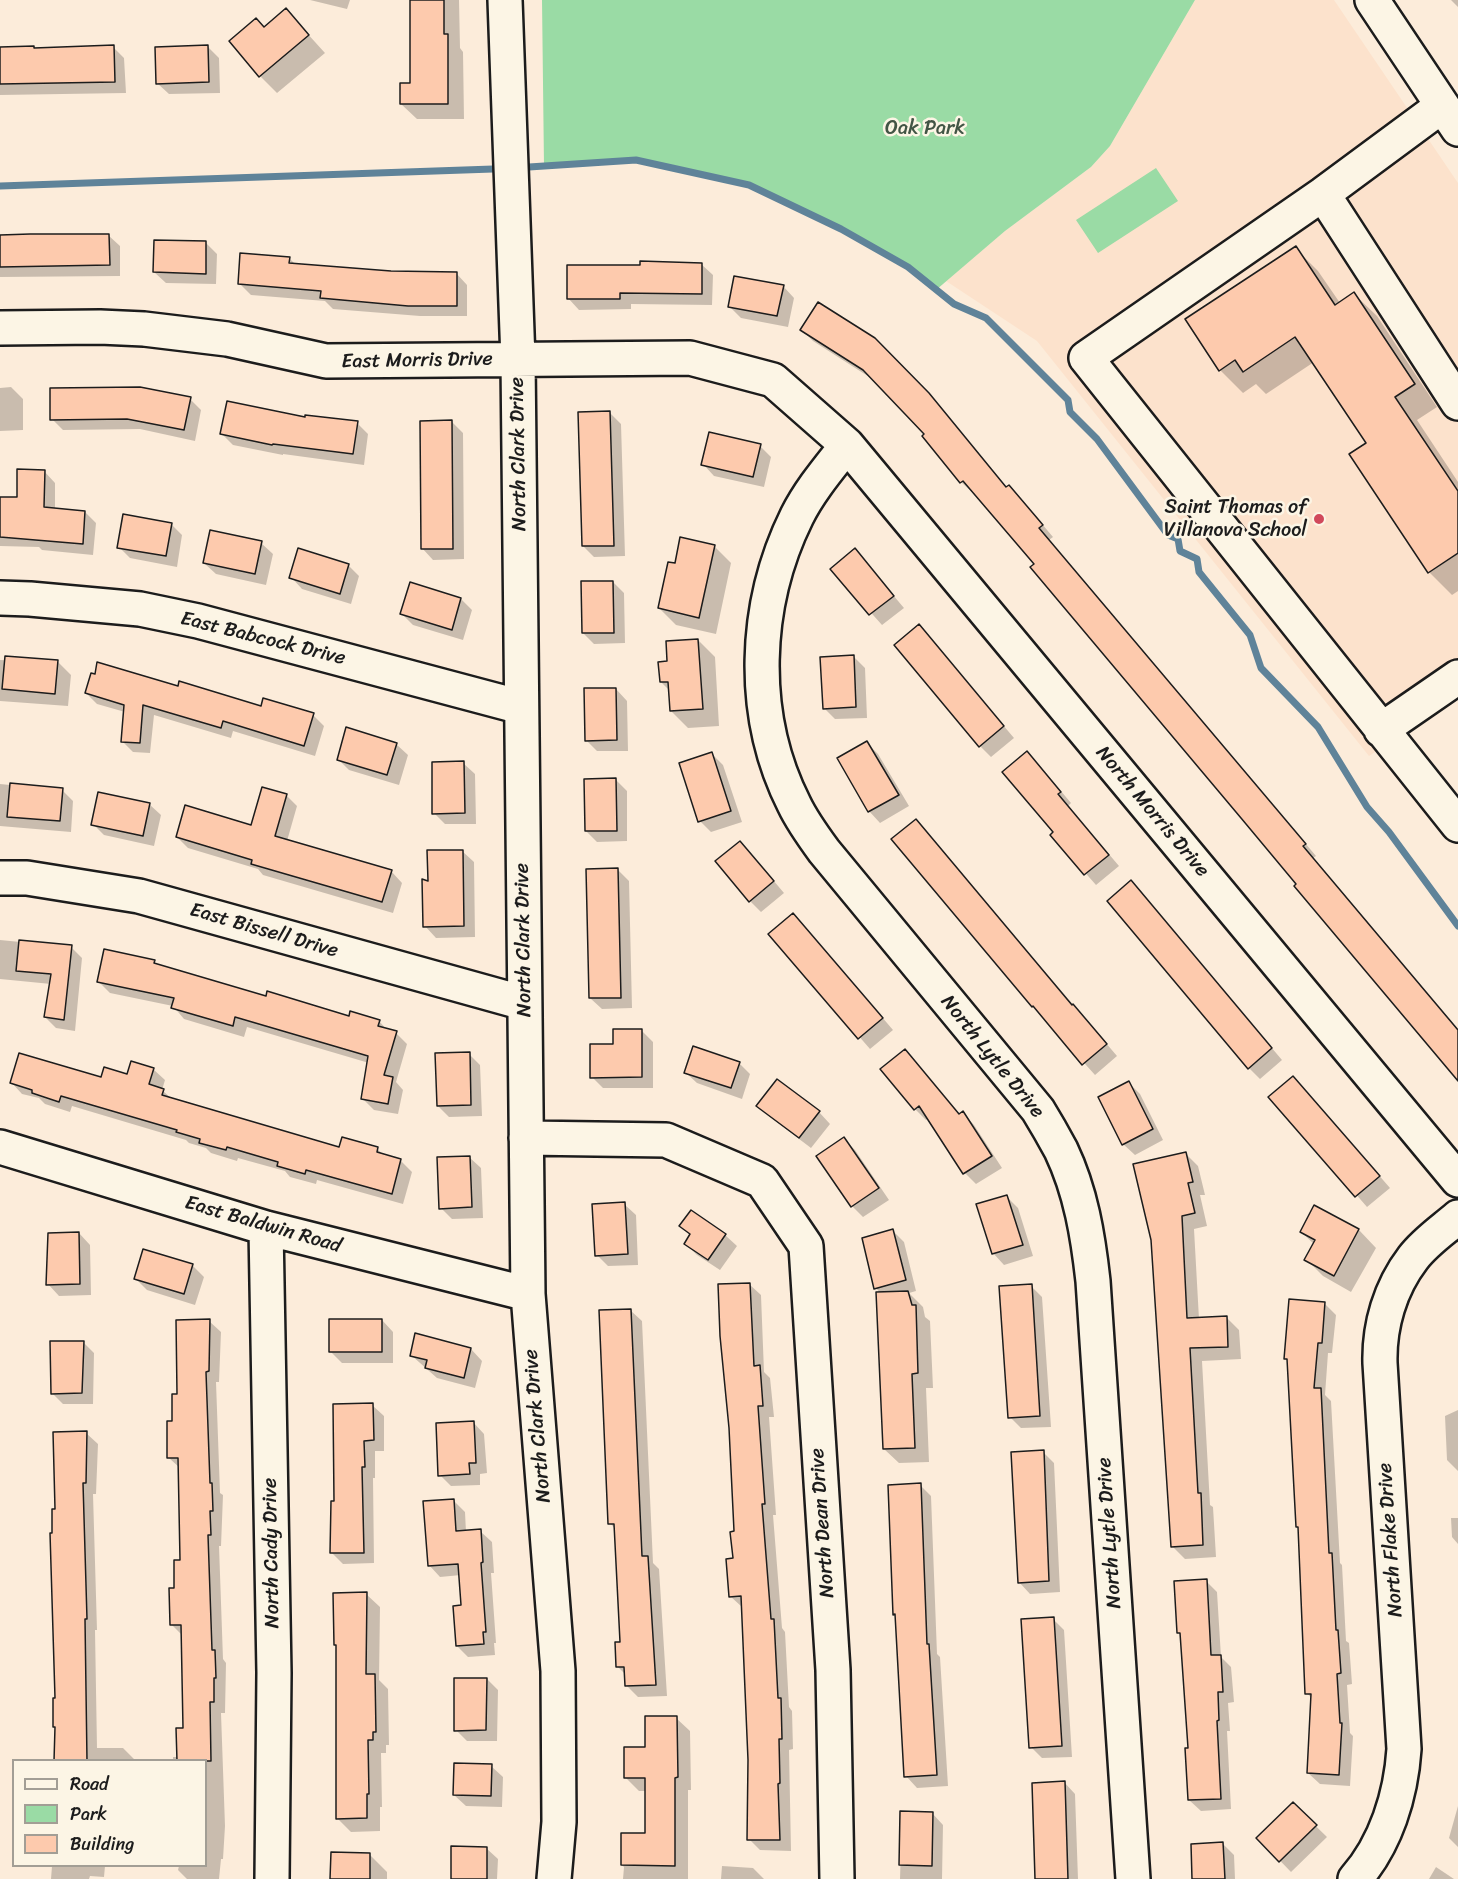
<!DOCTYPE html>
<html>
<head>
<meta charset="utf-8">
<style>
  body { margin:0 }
  #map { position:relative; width:1458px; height:1879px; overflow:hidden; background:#fcecda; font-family:Sriracha,sans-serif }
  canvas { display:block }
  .legend { position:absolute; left:12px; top:1759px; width:195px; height:108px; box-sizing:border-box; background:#fcf5e5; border:2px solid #a29e95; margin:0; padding:8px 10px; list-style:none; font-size:18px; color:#1c1c1c }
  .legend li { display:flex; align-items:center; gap:12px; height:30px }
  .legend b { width:30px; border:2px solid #a29e95 }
</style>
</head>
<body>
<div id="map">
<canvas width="1458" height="1879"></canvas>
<ul class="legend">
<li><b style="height:8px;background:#fcf5e5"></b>Road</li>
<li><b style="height:16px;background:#9adba5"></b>Park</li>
<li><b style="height:16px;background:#fdcaad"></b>Building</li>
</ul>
</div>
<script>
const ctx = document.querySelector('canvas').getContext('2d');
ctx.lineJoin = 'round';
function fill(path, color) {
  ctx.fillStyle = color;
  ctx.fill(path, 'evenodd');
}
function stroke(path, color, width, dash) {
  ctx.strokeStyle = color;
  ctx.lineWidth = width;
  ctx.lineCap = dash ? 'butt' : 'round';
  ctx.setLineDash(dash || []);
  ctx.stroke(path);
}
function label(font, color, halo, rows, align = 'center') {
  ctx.font = font + ' Sriracha,sans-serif';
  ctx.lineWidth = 5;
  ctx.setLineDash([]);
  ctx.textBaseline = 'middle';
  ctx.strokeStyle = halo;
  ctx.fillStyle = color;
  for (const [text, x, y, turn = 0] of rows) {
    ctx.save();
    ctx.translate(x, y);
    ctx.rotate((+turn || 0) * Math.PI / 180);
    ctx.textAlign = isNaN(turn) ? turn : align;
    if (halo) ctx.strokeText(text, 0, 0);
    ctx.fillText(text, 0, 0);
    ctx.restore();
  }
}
const built = new Path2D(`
  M1195,0H1334L1458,183V698L1369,756L1037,341L946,281L1005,231L1091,167L1110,146Z`);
const green = new Path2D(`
  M542,0H1195L1110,146L1091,167L1005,231L936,290L908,267L841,229L749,185L636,160L544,166Z
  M1156,168L1178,201L1098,253L1076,220Z`);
const shadow = new Path2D(`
  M310,0H350L347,9Z
  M410,0H459L460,48L463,52L464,119H417L401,104L411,84Z
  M1451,0H1458V7Z
  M286,10L325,53L277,93L260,76L265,29Z
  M207,46L219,58L220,93L169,94L157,83Z
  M33,47L36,50L113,47L124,58L126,93L0,95V49Z
  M108,235L120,246V276L0,277V236Z
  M206,243L217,254L216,284L166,283L154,272Z
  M1295,248L1318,271L1340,303L1354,294L1377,316L1437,407L1417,420L1458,482V591L1452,595L1429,572L1368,443L1314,362L1266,394L1256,384L1243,393L1220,370Z
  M289,258L296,265L391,273H456L467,285V316H420L333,309L325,301L251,295L239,283Z
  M701,264L713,275L712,305L631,304V309L579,310L568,298L641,266Z
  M783,286L794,298L788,327L741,318L730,307Z
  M802,330L940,406L1007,488L1009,487L1020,498L1053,537L1049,540L1316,856L1313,858L1458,1030V1078L1036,564L974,492L973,493L961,482L926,434L874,380L813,341Z
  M11,387L23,399V430L0,431V388Z
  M190,399L201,410L195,441L140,429L63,430L52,419Z
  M610,413L621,424L625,556L594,557L583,546Z
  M306,419L357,423L368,434L364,465L283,454V455L233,445L222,434Z
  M452,422L463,433L464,559L433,560L422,548Z
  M760,446L771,457L764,487L714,476L703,464Z
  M44,471L55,483V509L85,512L96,523L93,555L42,550L39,547L0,546V498L18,499Z
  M171,524L182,535L177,567L130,558L119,547Z
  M261,543L273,554L266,585L216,574L204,563Z
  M714,546L731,563L716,634L676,625L659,608L676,565Z
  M855,550L904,608L882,625L832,569Z
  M348,565L359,576L351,604L302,589L291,577Z
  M613,582L624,593L625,643L594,644L583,633Z
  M461,599L472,610L463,640L413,625L402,614Z
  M919,626L1014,738L991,757L980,746Z
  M698,640L715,657L719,726L688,728L671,711L670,691L661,682L669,663Z
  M854,657L865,668L867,718L835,719L824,708Z
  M0,660L58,662L71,675L68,706L0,701Z
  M96,676L179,688L262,707L313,715L324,726L315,756L233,731L231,738L154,715L150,753L133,752L122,741L125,712L97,704L86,693Z
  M616,689L627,701L628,751H597L586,740Z
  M867,743L878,754L909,806L880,823L869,811L839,759Z
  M396,744L408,755L399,785L349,770L338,759Z
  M712,754L723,765L742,822L711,832L700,821Z
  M463,763L475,774L476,824H445L434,813Z
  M1038,764L1071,803L1068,806L1119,866L1096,885L1052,835L1055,833Z
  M616,780L627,791V841L597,842L586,831Z
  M0,784L62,790L73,801L71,832L0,826Z
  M286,795L297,806L287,841L391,871L402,883L393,913L263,875L258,869L188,848L177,837L252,827Z
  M149,804L161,815L154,846L104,835L93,824Z
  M916,821L1117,1056L1095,1075L1033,1006L894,840Z
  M462,851L474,862L475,937L436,938L425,926L429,883Z
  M751,854L784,893L761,912L750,901Z
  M618,870L629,881L632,1008L602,1009L590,998Z
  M1131,882L1282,1060L1260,1079L1249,1068Z
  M804,926L893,1030L870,1049L770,934Z
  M0,940L71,947L82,958L75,1031L56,1028L45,1017L51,984L0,979Z
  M154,962L157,965L267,998L350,1018L379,1021L388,1031L396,1033L407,1044L396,1082L403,1090L398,1114L374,1110L362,1098L369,1063L247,1027L244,1037L184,1019L173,1006L110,993L98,981Z
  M642,1031L653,1042V1088H603L592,1077L614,1045Z
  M905,1051L960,1115L963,1113L974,1125L1002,1168L976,1184L965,1173L929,1118L926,1120L915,1109L882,1070Z
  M469,1054L480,1065L482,1116L449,1117L438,1106Z
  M739,1063L750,1074L742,1099L697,1083L685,1072Z
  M153,1069L165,1080L162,1090L173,1100L340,1149H377L385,1156L401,1161L412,1172L403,1204L317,1180L316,1184L290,1177L285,1171L238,1158L237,1161L211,1153L206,1148L189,1143L186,1140L72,1106L70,1112L45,1104L39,1098L22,1094L11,1082L102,1079L128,1076Z
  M1129,1083L1140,1094L1163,1140L1135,1155L1123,1144Z
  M1304,1089L1390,1188L1367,1207L1315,1147Z
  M758,1106L819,1112L830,1124L811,1148L770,1117Z
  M844,1139L855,1150L889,1200L863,1217L852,1206L818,1157Z
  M1185,1153L1198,1166L1205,1195H1200L1207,1226L1194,1229L1199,1319L1226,1317L1239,1330L1241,1359L1202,1361L1210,1505L1213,1507L1216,1557L1185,1559L1172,1546L1152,1240Z
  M469,1157L481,1168L483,1218L452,1219L441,1208Z
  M1007,1197L1018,1208L1033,1256L1004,1265L993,1253Z
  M624,1204L636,1215L638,1265L608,1266L597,1255Z
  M1315,1207L1359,1230L1376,1248L1351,1292L1323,1276L1306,1259L1314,1244L1301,1232Z
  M691,1212L725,1235L737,1246L720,1270L697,1255L686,1244L691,1236L681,1226Z
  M893,1231L904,1242L916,1291L909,1293L923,1307L925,1317L930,1321L933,1388H926L929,1462L899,1463L884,1449L881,1294L876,1288Z
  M79,1233L90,1245L91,1295L59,1296L48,1284Z
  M144,1251L193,1266L204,1277L195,1305L147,1290L136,1279Z
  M749,1284L761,1295L764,1372L770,1378L774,1417H769L776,1515H773L782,1628L785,1632L789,1707L792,1711L793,1749L789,1750L791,1851L760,1850L749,1839L750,1760L742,1607L730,1596L736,1533Z
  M1031,1286L1042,1297L1051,1427L1021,1428L1010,1417Z
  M1325,1304L1336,1315L1332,1353H1328L1325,1395L1331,1401L1340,1563L1342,1565L1346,1641L1349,1643L1352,1684L1347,1685L1350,1733L1353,1736L1350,1786L1320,1784L1308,1773L1312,1699L1307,1693L1299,1529L1297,1527L1288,1361L1286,1358Z
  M630,1310L642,1321L653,1563L659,1569L667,1696L638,1697L627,1686L626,1675L618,1667L622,1643L616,1530L610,1523Z
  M382,1320L393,1332V1363H342L331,1352Z
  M209,1321L221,1332L219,1382H216L220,1493L223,1495L221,1546H219L223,1659L226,1663L225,1713H221L225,1826L223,1859H221L219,1879H187L178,1870L179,1866H206V1760H173V1757H178L184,1729L183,1636L171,1624L181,1562L180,1468L169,1458L179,1395Z
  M83,1342L94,1353L93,1404H63L52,1393Z
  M471,1349L482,1361L475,1388L437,1378L411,1355Z
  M372,1405L384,1416V1451H375V1478H373L374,1563L343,1564L332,1553L336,1502Z
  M1458,1410V1471L1447,1460L1445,1416Z
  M473,1422L484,1434L487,1473L480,1474V1485L451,1486L440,1475Z
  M86,1433L98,1444L96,1494H93L97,1630H95L97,1748H123L135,1760H55L54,1534L56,1510Z
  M1043,1452L1054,1463L1060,1592L1030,1594L1019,1582Z
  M920,1485L931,1496L937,1654L940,1657L948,1786L917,1788L906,1776L897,1617L894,1614Z
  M454,1501L465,1512L466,1532L480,1531L492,1542L494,1573H491L496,1643H494L495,1655L468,1657L457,1646L463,1607L461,1575L440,1577L429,1565Z
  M1451,1518H1458V1544L1452,1537Z
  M1206,1581L1217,1592L1221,1657L1231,1667L1234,1702L1228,1703L1230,1731H1227L1231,1809L1201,1811L1189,1800V1750L1182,1636L1178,1632Z
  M366,1594L380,1607L379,1680L388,1689L389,1745H386V1753H381L382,1807H380V1831L351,1832L337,1818Z
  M1053,1619L1064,1630L1072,1757L1042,1758L1031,1747Z
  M487,1679L498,1690L497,1741H467L456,1730Z
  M676,1718L690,1731L691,1790H688V1879H623L624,1867L622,1865L646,1834L647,1791H639L626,1778Z
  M491,1766L503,1777L502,1807L466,1806L454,1795Z
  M1064,1782L1075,1794L1078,1879H1037Z
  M1293,1804L1327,1837L1291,1872L1258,1838Z
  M1458,1806V1847L1449,1838Z
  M902,1813H932L943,1825L942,1879H900Z
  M1223,1844L1234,1855L1235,1879H1194Z
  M486,1848L498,1859L497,1879H452Z
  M370,1855L387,1872V1879H332Z
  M52,1866H105L104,1877L90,1876L89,1879H51Z
  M722,1866L753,1868L764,1879H721Z
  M1436,1867L1454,1879H1429Z`);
const stream = new Path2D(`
  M529,167L636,160L749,185L841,229L908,267L954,304L986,318L1068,400L1070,412L1097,439L1168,535L1178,539L1180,551L1197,559L1199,572L1250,635L1261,668L1318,727L1367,807L1389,832L1458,926
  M0,186L493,169`);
const building = new Path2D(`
  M410,0H444V34H448V104H400V83H410Z
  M286,8L309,35L259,77L229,41L256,18L264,27Z
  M114,45L115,82L0,84V47L34,46V48Z
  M208,45L209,82L156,84L155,47Z
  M30,234H109L110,265L0,267V235Z
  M154,240L206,241V274L153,272Z
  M1296,246L1335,305L1354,292L1415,384L1395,397L1458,491V553L1428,573L1349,454L1366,443L1295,337L1243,372L1235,360L1219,371L1185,319Z
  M240,253L290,257L289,263L391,271L457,272V306H408L320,298L321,291L238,284Z
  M640,261L702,263V294L620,293V299H567V265H640Z
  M734,276L784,285L777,316L728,307Z
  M818,302L875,338L929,393L1006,487L1009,485L1043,525L1039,528L1306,844L1303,846L1458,1030V1081L1294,886L1296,884L1241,818L1030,567L1034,564L963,481L960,483L922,436L924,434L863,370L800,330Z
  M140,387L191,397L184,430L127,419L50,420V388Z
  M227,401L305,417V415L358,421L353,454L273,444L272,445L220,434Z
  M610,411L614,546H582L578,412Z
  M452,420L453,549H421L420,421Z
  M709,432L761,444L753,477L701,465Z
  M17,469L45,470L44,507L85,511L83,544L0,537V497H17Z
  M123,514L172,523L166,556L117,548Z
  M210,530L262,541L255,574L203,563Z
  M680,537L715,545L699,618L658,608L668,562L675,563Z
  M298,548L349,564L340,594L289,578Z
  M855,548L894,596L869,615L830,569Z
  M581,581H613L614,633H582Z
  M410,582L461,598L452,630L400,614Z
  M919,624L1004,726L979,747L894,645Z
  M698,639L703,709L670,711L668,682H660L658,662L667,661L666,641Z
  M854,655L856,707L823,709L820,657Z
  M5,656L58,660L55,694L2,689Z
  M97,662L178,686L179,681L261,706L263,698L314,713L304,746L223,721L221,728L143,705L140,743L121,742L124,705L85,693L91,673L95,674Z
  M584,688H616L617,740L585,741Z
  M346,727L397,743L387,775L337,760Z
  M867,741L899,795L868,812L837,758Z
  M1027,751L1061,792L1058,794L1109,855L1084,875L1050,835L1053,832L1002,772Z
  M712,752L731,811L698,822L679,763Z
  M464,761L465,813L432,814V762Z
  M616,778L617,831H585L584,779Z
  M10,783L63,788L60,821L7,817Z
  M262,787L287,794L275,836L392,870L382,902L251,864L252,860L176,837L185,805L251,825Z
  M98,792L150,803L143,836L91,825Z
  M916,819L1072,1005L1073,1004L1107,1044L1082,1065L1033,1006L1032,1007L891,839Z
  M740,841L774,881L749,902L715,861Z
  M427,850H463L464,926L423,927L422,879L428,881Z
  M618,868L621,998H589L586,869Z
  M1131,880L1272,1048L1248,1069L1107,901Z
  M793,913L883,1018L858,1039L768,934Z
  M19,940L72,945L64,1020L44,1017L51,974L16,971Z
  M104,949L155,960L154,963L266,996L267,991L349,1016L350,1011L380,1020L378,1026L397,1031L384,1075L393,1077L388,1104L361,1099L368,1056L235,1017L233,1026L171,1008L174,998L97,982Z
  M613,1029H642V1077L590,1078V1044H613Z
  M693,1046L740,1062L731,1088L684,1073Z
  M905,1049L959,1114L963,1111L992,1156L963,1174L919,1106L914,1110L880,1069Z
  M470,1052L471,1105L437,1106L435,1053Z
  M19,1053L101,1077L104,1067L127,1074L131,1061L154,1068L149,1084L164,1089L162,1095L339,1147L342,1137L378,1147L377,1152L401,1159L392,1194L306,1170L305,1174L277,1166L278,1162L227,1147L226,1150L199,1143L200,1139L176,1132L177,1130L61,1096L59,1102L32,1093V1090L10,1083Z
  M1293,1076L1380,1176L1355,1197L1268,1097Z
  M777,1079L820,1111L799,1138L756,1106Z
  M1129,1081L1153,1129L1122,1145L1098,1097Z
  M844,1137L879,1188L851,1207L816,1156Z
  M1186,1152L1193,1182L1188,1183L1195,1213L1182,1216L1187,1318L1227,1316L1228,1347L1190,1348L1198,1493H1201L1203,1545L1171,1547L1151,1240L1133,1164Z
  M470,1156L472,1207L439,1209L437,1157Z
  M1007,1195L1023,1245L992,1254L976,1204Z
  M625,1202L628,1254L595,1256L592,1204Z
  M1314,1205L1359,1229L1334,1276L1304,1260L1315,1240L1300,1232Z
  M691,1210L726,1234L708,1260L684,1244L690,1234L679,1226Z
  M893,1229L906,1280L874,1289L862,1238Z
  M79,1232L80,1284L46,1285L48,1233Z
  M143,1249L193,1264L184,1294L134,1279Z
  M750,1283L754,1366L760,1365L763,1406H758L765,1504H762L771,1619H774L778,1698H781L782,1739H779L780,1783L778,1784L780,1840H747L748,1760L741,1596L729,1597L726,1559L733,1558L730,1532L734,1531L729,1428L720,1336L718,1284Z
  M1032,1284L1040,1416L1008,1418L999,1286Z
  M908,1291L912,1305H916L918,1373L912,1374L915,1448L883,1449L876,1292Z
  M1289,1299L1325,1302L1322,1343H1318L1314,1388H1321L1329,1553H1332L1336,1630H1338L1341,1673L1337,1674L1340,1723H1342L1339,1775L1307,1773L1311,1694H1305L1298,1527H1296L1287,1359H1284Z
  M631,1309L642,1556H648L656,1685L625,1686L624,1667H616L615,1642H620L614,1524H608L599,1310Z
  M210,1319L209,1371L206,1372L210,1483H212L213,1511H210L211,1535H208L212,1650H215L216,1678H214V1702H210L211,1761H177L176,1728H183L181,1625H170L169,1588H174V1560H180L178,1458H167V1421H172V1394H177L176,1320Z
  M329,1319H382V1352H329Z
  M415,1333L471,1348L464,1378L425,1368L427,1360L410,1356Z
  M50,1341H84L82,1393L51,1394Z
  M373,1403L374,1440L364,1441L365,1467H362L364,1553H330L331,1501H334L333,1404Z
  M474,1421L476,1463H469L470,1474L438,1476L436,1423Z
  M87,1431L86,1483H83L87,1619H85L87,1761H54L55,1727H53V1698H55L50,1533H52V1509H55L53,1432Z
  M1044,1450L1049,1581L1018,1583L1011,1452Z
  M921,1483L927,1644H929L937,1775L904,1777L895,1614L893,1615L888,1485Z
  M454,1499L456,1531L481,1529L483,1562L481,1563L486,1632H483L484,1644L456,1646L453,1606L461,1605L458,1564L428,1566L423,1501Z
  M1207,1579L1211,1655H1221L1223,1692H1218L1219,1720L1217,1721L1221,1799L1188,1800L1185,1748H1188L1180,1633H1177L1174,1581Z
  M367,1592L366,1674H375L376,1732H373V1740H368L369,1794H367V1818L336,1819V1645H334L333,1593Z
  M1054,1617L1062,1746L1029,1748L1021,1619Z
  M454,1678H487L486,1730L454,1731Z
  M645,1716H677L678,1777L675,1778V1866L621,1865V1833H645V1778H624V1747H645Z
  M454,1763L492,1764L491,1796L453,1795Z
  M1065,1781L1068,1879H1035L1032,1783Z
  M1293,1802L1317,1825L1279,1862L1256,1838Z
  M900,1811L933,1812L932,1866L899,1865Z
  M1223,1842L1225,1879H1192L1191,1844Z
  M451,1846L487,1847V1879H451Z
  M331,1852L370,1853V1879H330Z`);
const minor = new Path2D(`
  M505,0L518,360L528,1294L558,1671L559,1822L554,1879
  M1372,0L1458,129
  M1442,106L1323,194L1086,358L1458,825
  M1323,194L1458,403
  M0,328L100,327L144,329L227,339L326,361L690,358L773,380L847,445L1458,1180
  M847,445C829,468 810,490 797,516C753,605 749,715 794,804C802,821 813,836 824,851L1038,1110C1046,1123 1054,1137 1061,1150C1081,1192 1088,1236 1093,1281L1133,1879
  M0,598L30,599L140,609L198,621L521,707
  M1381,730L1458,677
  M0,878H27L139,896L524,1003
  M526,1138L666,1140L762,1181L806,1246L833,1670L837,1879
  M0,1147L266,1228L528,1294
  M266,1228L274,1673L272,1879
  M1355,1879C1386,1844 1401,1795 1404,1749L1380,1363C1379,1326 1390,1288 1413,1258C1425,1242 1443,1230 1458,1217`);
const markers = [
  [1319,519,6,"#d1495b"]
];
const parkNames = [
  ["Oak Park",925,129]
];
const streetNames = [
  ["East Morris Drive",417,361,-1],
  ["North Clark Drive",519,454,-91],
  ["East Babcock Drive",263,639,14],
  ["North Morris Drive",1152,812,50],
  ["East Bissell Drive",264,931,16],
  ["North Clark Drive",524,940,-91],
  ["North Lytle Drive",992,1057,51],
  ["East Baldwin Road",263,1225,16],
  ["North Clark Drive",538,1426,-95],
  ["North Dean Drive",823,1523,-94],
  ["North Lytle Drive",1110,1533,-94],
  ["North Flake Drive",1391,1540,-94],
  ["North Cady Drive",272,1553,-91]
];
const poiNames = [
  ["Saint Thomas of",1307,508],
  ["Villanova School",1307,531]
];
fill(built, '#fce2cc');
fill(green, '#9adba5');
fill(shadow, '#0003');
stroke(stream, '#5f8399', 7);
fill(building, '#fdcaad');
stroke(building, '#1c1c1c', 1.5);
stroke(minor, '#1c1c1c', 38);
stroke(minor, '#fcf5e5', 33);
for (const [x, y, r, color] of markers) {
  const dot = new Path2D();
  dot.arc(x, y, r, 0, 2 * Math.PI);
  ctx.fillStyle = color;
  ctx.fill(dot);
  stroke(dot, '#fcf5e5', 2);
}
label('20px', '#425545', '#fcf5e5', parkNames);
label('20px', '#1c1c1c', '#fcf5e5', streetNames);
label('20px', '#1c1c1c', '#fcf5e5', poiNames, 'right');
</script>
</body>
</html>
